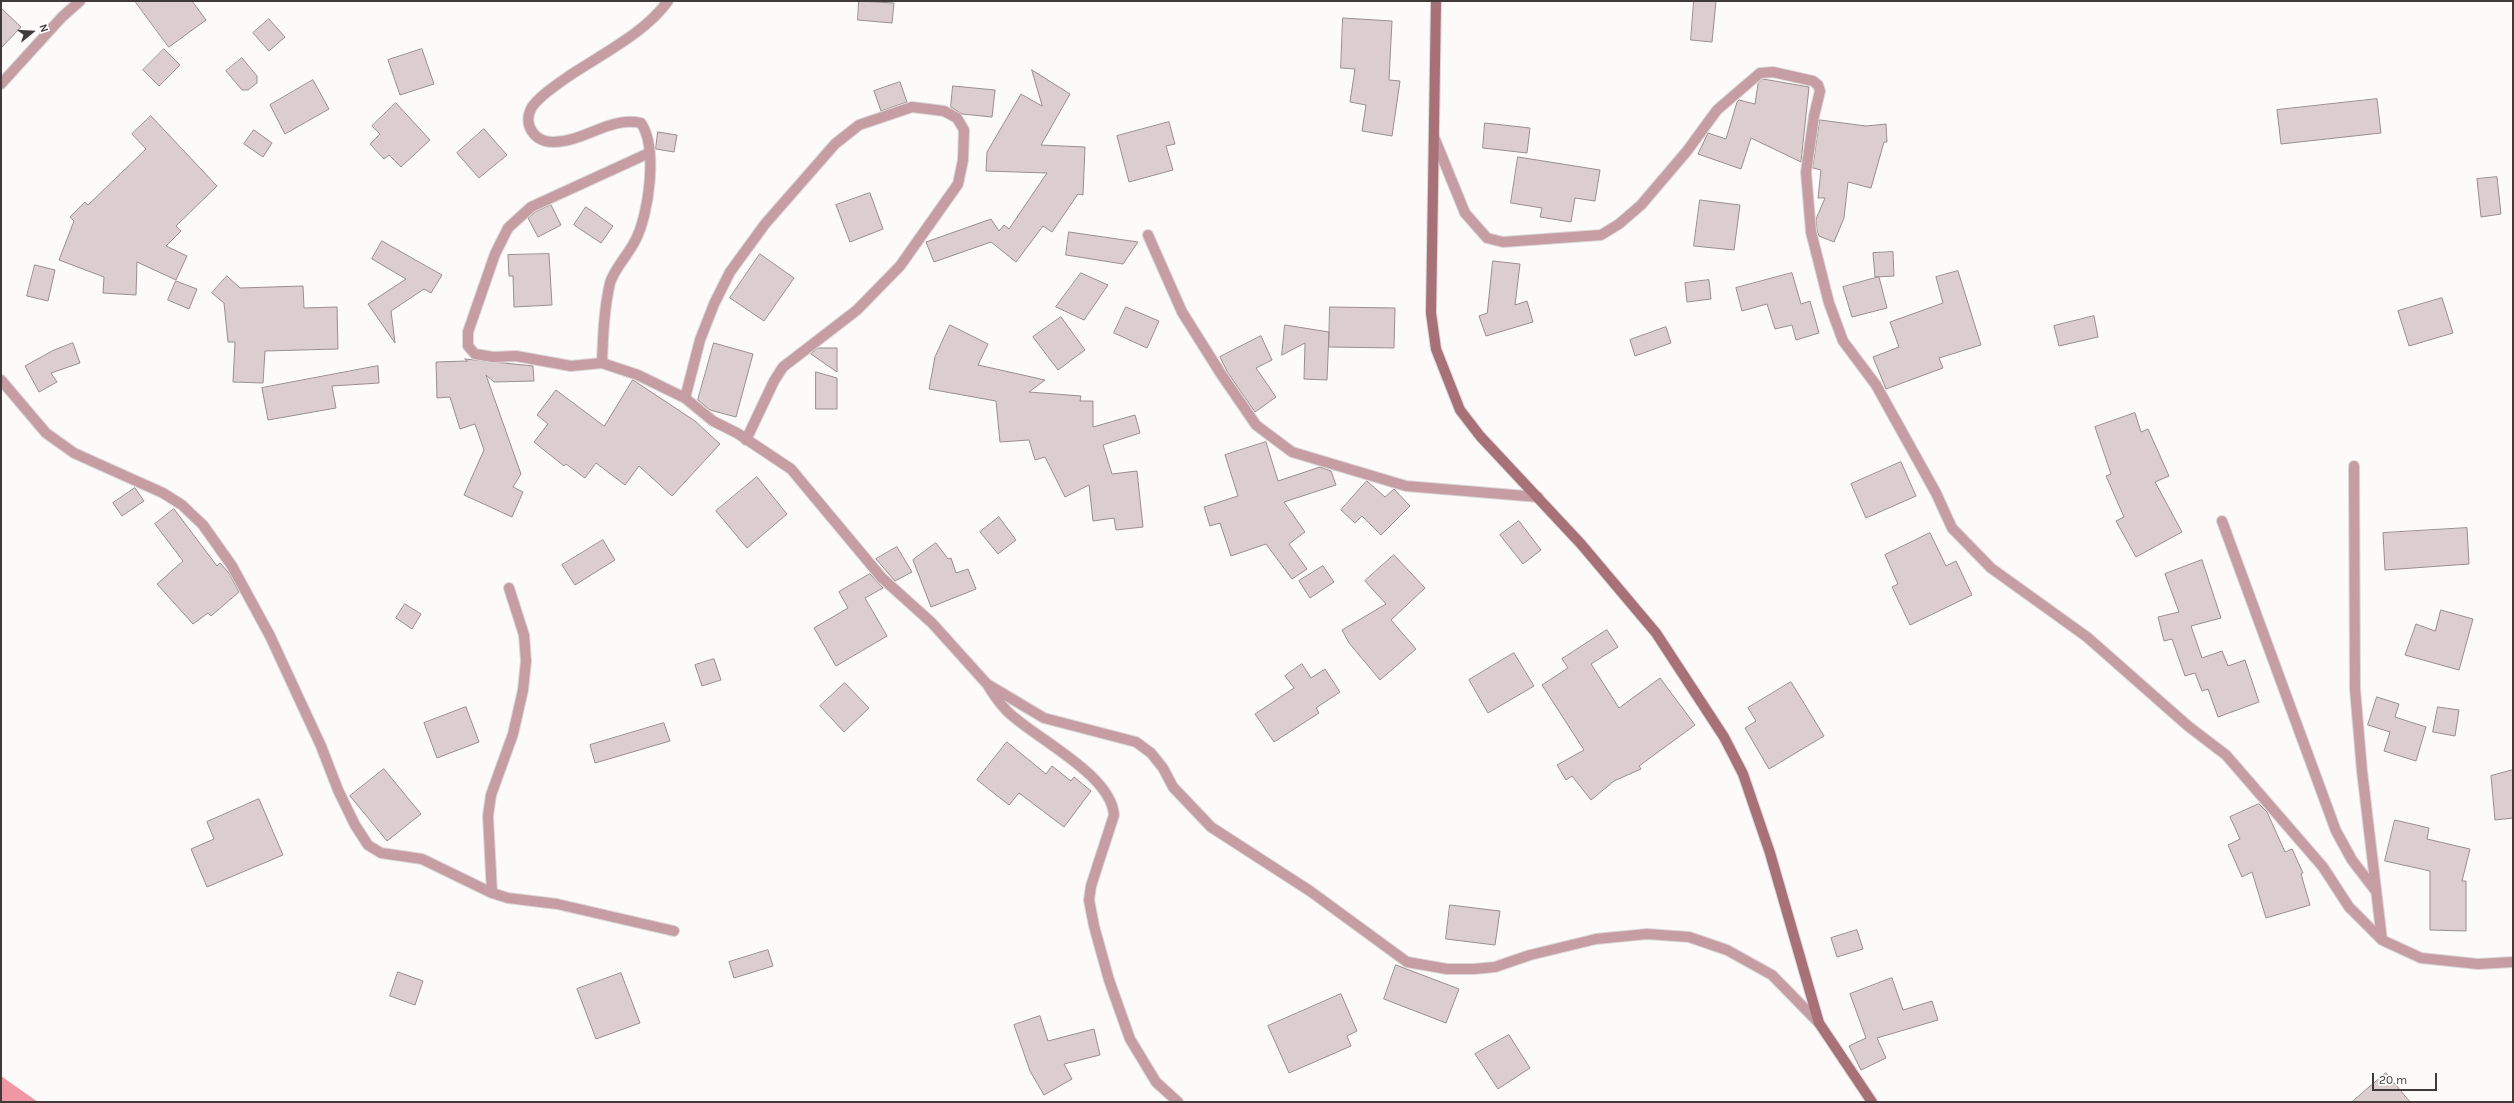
<!DOCTYPE html>
<html>
<head>
<meta charset="utf-8">
<style>
  body { margin:0 }
  #map { position:relative; width:2514px; height:1103px; overflow:hidden; background:#fdfafa; font-family:Karla,sans-serif }
  canvas { display:block }
  .frame { position:absolute; inset:0; border:2px solid #403a3b; pointer-events:none }
  .north { position:absolute; left:12px; top:12px; width:40px; height:40px; -webkit-text-stroke:3px #fff; paint-order:stroke; rotate:72deg; font-size:11px; font-weight:700; line-height:16px; text-align:center; color:#403a3b }
  .north::after { content:''; display:block; margin:auto; width:14px; height:18px; background:#403a3b; clip-path:polygon(50% 0,100% 100%,50% 72%,0 100%) }
  .scale { position:absolute; left:2372px; top:1073px; width:65px; height:18px; box-sizing:border-box; border:2px solid #403a3b; border-top:0; padding-left:5px; font-size:12px; line-height:14px; white-space:nowrap; color:#403a3b; -webkit-text-stroke:3px #fff; paint-order:stroke }
</style>
</head>
<body>
<div id="map">
<canvas width="2514" height="1103"></canvas>
<div class="frame"></div>
<div class="north">N</div>
<div class="scale">20 m</div>
</div>
<script>
const ctx = document.querySelector('canvas').getContext('2d');
ctx.lineJoin = 'round';
function fill(path, color) {
  ctx.fillStyle = color;
  ctx.fill(path, 'evenodd');
}
function stroke(path, color, width, dash) {
  ctx.strokeStyle = color;
  ctx.lineWidth = width;
  ctx.lineCap = dash ? 'butt' : 'round';
  ctx.setLineDash(dash || []);
  ctx.stroke(path);
}
const forest = new Path2D(`
  M1,1076L38,1102H1Z`);
const building = new Path2D(`
  M135,1H192L206,20L169,47Z
  M859,1L894,3L892,23L858,20Z
  M1694,1H1716L1712,42L1691,40Z
  M1,8L21,27L1,48Z
  M1343,18L1392,21L1389,80L1400,81L1392,136L1362,131L1366,105L1350,102L1355,69L1341,68Z
  M269,19L285,37L269,51L253,33Z
  M164,49L180,65L159,86L143,70Z
  M422,49L434,84L400,95L388,60Z
  M242,58L257,76V83L248,90H242L226,71Z
  M1032,70L1070,94L1041,145L1085,147L1083,195L1078,194L1052,232L1043,226L1016,262L991,242L934,262L926,242L991,219L999,231L1004,225L1009,229L1047,173L986,171L987,152L1021,94L1042,106Z
  M1763,79L1809,87L1801,162L1751,138L1741,169L1698,154L1708,133L1726,139L1737,102L1739,100L1755,104L1758,84Z
  M313,80L329,109L285,134L270,105Z
  M900,82L907,102L881,111L874,91Z
  M953,86L995,90L992,117L962,114L951,107Z
  M2377,99L2381,133L2281,144L2277,110Z
  M396,103L430,140L401,167L389,155L384,159L370,144L380,134L372,126Z
  M151,116L217,186L176,226L181,231L166,246L187,256L176,280L137,262L136,295L103,293L104,277L59,260L74,221L70,217L85,202L88,205L146,149L132,134Z
  M1820,120L1866,126L1886,124L1887,142H1884L1871,188L1848,182L1844,218L1834,242L1819,236L1817,231L1816,219L1825,198H1818L1821,170L1813,168Z
  M1169,122L1175,144L1166,146L1173,170L1129,182L1117,136Z
  M1485,123L1530,128L1527,153L1483,148Z
  M484,129L507,155L479,178L457,153Z
  M254,130L272,143L263,157L244,144Z
  M658,132L677,135L674,152L656,149Z
  M1518,157L1600,170L1595,201L1575,198L1571,222L1540,217L1542,208L1511,203Z
  M2497,177L2501,214L2481,217L2477,179Z
  M870,193L883,229L850,242L836,205Z
  M1700,200L1740,205L1734,250L1694,246Z
  M551,205L561,225L538,237L528,218L535,212Z
  M586,207L613,226L601,243L574,225Z
  M1069,232L1138,242L1123,264L1066,255Z
  M382,241L442,275L431,293L424,289L391,311L395,343L368,304L406,279L372,259Z
  M1893,252L1894,276L1875,277L1873,253Z
  M549,254L552,305L514,307L513,276H509L508,255Z
  M760,254L794,278L764,321L730,298Z
  M1493,261L1520,264L1515,305L1527,301L1533,322L1486,336L1479,316L1487,313Z
  M35,265L55,270L48,301L27,296Z
  M1958,271L1981,345L1939,358L1943,368L1886,389L1873,357L1899,347L1890,322L1943,303L1936,277Z
  M1081,273L1108,285L1084,320L1056,307Z
  M1792,273L1801,304L1810,301L1819,333L1796,340L1792,325L1775,329L1767,304L1742,311L1736,288Z
  M227,276L240,288L303,286L304,308L337,307L338,349L265,351L263,383L233,382L235,342H228L224,303L212,293Z
  M1879,277L1887,308L1852,317L1843,287Z
  M1709,280L1711,299L1687,302L1685,283Z
  M176,281L197,289L189,309L168,300Z
  M2442,298L2453,333L2409,346L2398,311Z
  M1126,307L1159,321L1147,348L1114,333Z
  M1330,307L1395,308L1394,348L1329,347Z
  M2094,316L2098,337L2059,346L2054,326Z
  M1061,317L1085,350L1058,370L1033,337Z
  M950,325L988,344L978,365L1045,380L1029,392L1081,396L1080,401H1093V427L1135,415L1140,433L1103,445L1112,474L1137,471L1143,527L1116,530L1114,518L1093,521L1089,485L1065,497L1045,457L1035,460L1029,440L1000,442L996,401L929,389L935,357Z
  M1285,325L1329,332L1327,380L1304,379L1305,343L1282,355Z
  M1666,327L1671,343L1635,356L1630,340Z
  M1261,336L1272,360L1256,368L1276,397L1255,412L1228,373L1220,357Z
  M73,343L80,363L51,373L57,382L39,392L25,366L52,351Z
  M714,343L753,354L736,417L710,410L698,400Z
  M818,348H837V372L811,354Z
  M465,359L533,366L534,381L494,382L486,375L521,474L513,487L523,492L512,517L464,495L484,450L475,424L460,429L450,397L437,398L436,362L467,361Z
  M378,366L379,383L332,386L336,408L268,420L262,388Z
  M816,372L837,378V409H816Z
  M633,380L695,421L720,444L672,496L639,466L625,485L596,463L585,478L566,464L564,466L534,442L548,424L537,415L556,390L604,426Z
  M2135,413L2141,432L2148,429L2169,476L2155,482L2182,532L2136,557L2116,521L2124,517L2106,476L2111,474L2095,427Z
  M1266,442L1278,481L1320,467L1331,471L1336,485L1284,502L1305,532L1289,544L1307,569L1292,579L1266,544L1231,556L1220,523L1210,526L1204,507L1238,496L1225,455Z
  M1901,462L1916,496L1866,518L1851,484Z
  M757,477L787,514L747,548L716,511Z
  M1367,481L1385,497L1394,489L1410,506L1381,535L1362,516L1355,523L1341,510Z
  M135,488L144,501L122,516L113,503Z
  M174,509L217,566L220,563L229,573L239,592L211,616L208,613L193,624L157,584L183,561L155,524Z
  M999,517L1016,540L998,554L980,532Z
  M1519,521L1541,550L1523,564L1500,535Z
  M2467,528L2469,564L2385,570L2383,533Z
  M1930,533L1946,566L1956,561L1972,595L1910,625L1892,587L1898,584L1885,555Z
  M603,540L615,560L575,585L562,565Z
  M936,543L948,559L951,558L956,573L968,569L976,589L931,607L913,560Z
  M897,547L912,572L895,581L876,559Z
  M1394,555L1425,588L1391,620L1416,649L1380,680L1349,643L1342,630L1386,604L1365,581Z
  M2202,560L2221,618L2191,626L2202,658L2222,651L2228,666L2245,660L2259,702L2218,717L2208,689L2202,691L2195,673L2185,676L2172,639L2164,641L2158,617L2179,612L2165,574Z
  M1323,566L1334,582L1310,598L1299,581Z
  M870,574L883,588L865,598L887,636L836,666L814,628L848,608L839,592Z
  M405,604L421,614L412,629L396,618Z
  M2441,610L2473,619L2459,670L2405,655L2416,624L2435,631Z
  M1607,630L1618,647L1591,664L1619,708L1660,678L1695,725L1639,766L1641,769L1614,781L1591,800L1572,776L1566,780L1557,765L1584,750L1542,685L1568,668L1562,659Z
  M1514,653L1534,686L1488,713L1469,680Z
  M714,659L721,680L702,686L695,665Z
  M1302,664L1311,678L1325,669L1340,692L1316,708L1319,713L1274,742L1255,714L1294,688L1285,676Z
  M1791,682L1824,736L1769,769L1745,728L1756,721L1748,708Z
  M845,683L869,708L844,732L820,706Z
  M2377,697L2399,704L2395,717L2426,727L2416,761L2384,751L2390,732L2368,725Z
  M466,707L479,742L437,758L424,723Z
  M2438,707L2459,710L2455,736L2433,732Z
  M664,723L670,741L595,763L590,745Z
  M1007,742L1046,774L1052,766L1071,781L1074,777L1091,791L1064,827L1019,793L1009,805L977,780Z
  M384,769L421,814L387,841L350,796Z
  M2513,770V818L2495,820L2491,776Z
  M259,799L283,855L207,887L191,849L214,839L207,822Z
  M2259,804L2267,812L2285,852L2292,849L2303,873L2301,874L2310,905L2266,918L2252,872L2242,877L2228,845L2240,839L2230,817Z
  M2395,820L2429,828L2427,839L2470,849L2462,881H2466V931L2430,930V871L2385,861Z
  M1450,905L1500,911L1495,945L1446,939Z
  M1857,930L1863,949L1837,957L1831,938Z
  M768,950L773,966L734,978L729,962Z
  M1396,965L1459,989L1446,1023L1384,999Z
  M398,972L423,981L415,1005L390,996Z
  M621,973L640,1023L596,1039L577,989Z
  M1892,978L1903,1010L1932,1001L1938,1020L1877,1038L1886,1058L1861,1070L1849,1046L1866,1038L1850,994Z
  M1341,994L1357,1031L1347,1036L1351,1046L1289,1073L1268,1026Z
  M1040,1016L1048,1041L1094,1029L1100,1055L1064,1064L1072,1079L1044,1095L1030,1071L1014,1025Z
  M1509,1035L1530,1068L1498,1089L1475,1054Z
  M2386,1073L2410,1102H2352Z`);
const street = new Path2D(`
  M1,84L62,17L80,1
  M1434,137L1465,213L1487,238L1503,242L1601,235L1619,224L1641,205L1687,151L1717,110L1760,73L1773,72L1813,81L1818,85L1820,91L1814,116L1806,172L1811,232L1829,303L1843,341L1876,385L1936,493L1952,528L1991,568L2087,637L2188,726L2226,755L2323,867L2349,907L2382,940L2421,958L2478,964L2513,962
  M649,153L531,207L508,228L495,254L468,332V346L475,354L493,357L516,356L571,366L602,363L638,375L685,398L713,421L737,433L791,469L882,578L932,623L987,684L1044,718L1136,742L1151,753L1163,768L1173,787L1211,827L1310,891L1407,962L1447,969H1474L1495,967L1530,955L1596,939L1647,934L1689,937L1727,950L1772,975L1819,1023
  M1148,235L1182,312L1221,374L1256,425L1292,452L1406,486L1538,497
  M602,363C603,336 604,309 610,283C614,269 628,255 635,241C649,215 658,148 641,123C609,116 585,142 553,142C534,142 522,124 532,107C540,95 558,84 569,76C602,54 645,33 668,1
  M1,380L46,433L74,453L163,493L182,505L203,525L232,566L270,636L321,746L338,790L355,825L368,845L381,853L422,859L492,893L508,898L557,904L674,931
  M685,398L700,340L714,304L730,272L765,224L835,144L859,125L912,107L944,111L957,118L964,130L963,160L958,184L900,266L857,310L783,367L774,381L746,440
  M2354,466L2355,689L2362,771L2382,940
  M2222,521L2336,831L2352,860L2375,890
  M987,684C993,694 999,703 1007,711C1034,738 1111,774 1114,815L1091,886L1089,900L1094,926L1109,980L1130,1039L1156,1082L1178,1102
  M492,893L488,816L491,795L513,734L523,690L526,661L524,635L509,588`);
const secondary = new Path2D(`
  M1436,1L1431,313L1436,349L1460,410L1480,436L1581,544L1656,633L1724,737L1743,774L1770,853L1819,1023L1872,1102`);
fill(forest, '#ef97a3');
fill(building, '#dccecf');
stroke(building, '#9a8e8f', 1);
stroke(street, '#dbd7d8', 12);
stroke(secondary, '#dbd7d8', 12);
stroke(street, '#c59da2', 10);
stroke(secondary, '#a87077', 10);
</script>
</body>
</html>
